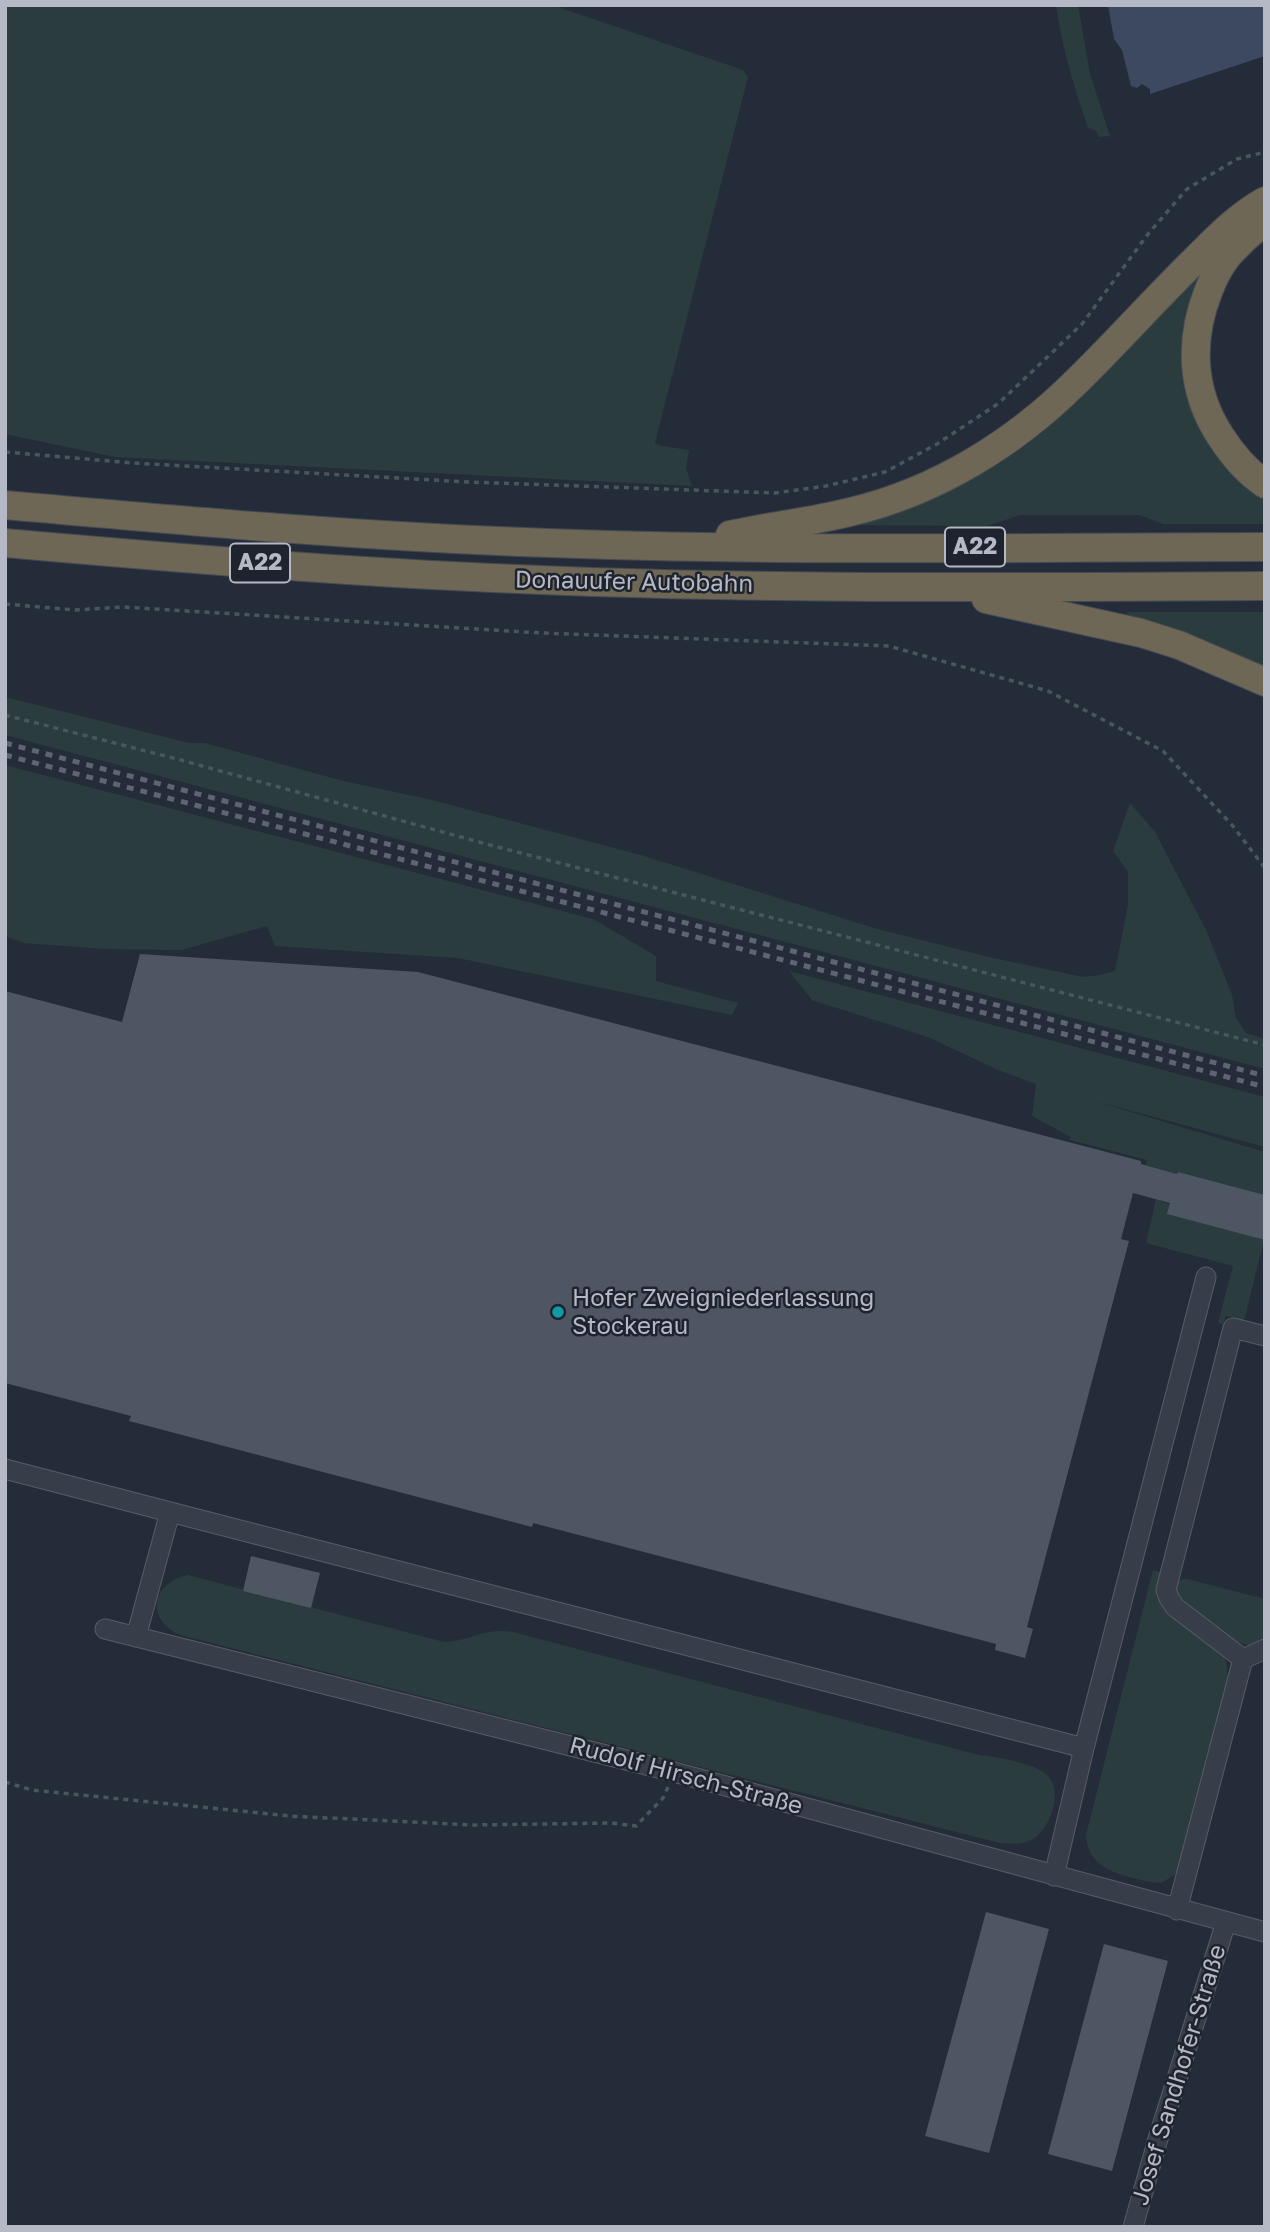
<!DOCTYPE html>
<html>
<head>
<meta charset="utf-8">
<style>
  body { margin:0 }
  #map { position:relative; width:1270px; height:2232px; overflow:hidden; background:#252c39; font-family:"Golos Text",sans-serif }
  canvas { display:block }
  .frame { position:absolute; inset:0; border:7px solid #b4b9c5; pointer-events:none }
</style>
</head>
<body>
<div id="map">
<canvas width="1270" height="2232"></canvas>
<div class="frame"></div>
</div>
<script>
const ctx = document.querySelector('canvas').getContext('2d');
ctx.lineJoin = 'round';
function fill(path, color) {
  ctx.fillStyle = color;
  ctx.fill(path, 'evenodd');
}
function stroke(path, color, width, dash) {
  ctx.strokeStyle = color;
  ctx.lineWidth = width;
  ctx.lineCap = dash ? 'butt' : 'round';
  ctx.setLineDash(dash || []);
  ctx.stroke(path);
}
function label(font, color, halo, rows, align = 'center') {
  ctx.font = font + ' "Golos Text",sans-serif';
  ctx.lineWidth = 5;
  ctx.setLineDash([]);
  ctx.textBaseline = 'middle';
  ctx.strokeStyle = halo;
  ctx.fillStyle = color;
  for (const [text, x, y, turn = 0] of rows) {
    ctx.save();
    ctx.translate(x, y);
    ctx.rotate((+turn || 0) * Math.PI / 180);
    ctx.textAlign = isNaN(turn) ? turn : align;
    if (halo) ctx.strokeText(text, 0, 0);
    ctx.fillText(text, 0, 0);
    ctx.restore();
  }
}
const green = new Path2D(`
  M5,5H552L743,70L748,77L655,443L662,446L689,450L686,468L692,486L115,457L5,434Z
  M1056,5H1078L1090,74L1110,136L1099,137L1096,131L1088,127C1074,87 1062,48 1056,5Z
  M1209,261L1188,348L1265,494V524H1163L1139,515H1020L987,526L845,525L924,498Z
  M1127,612H1265V672L1127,620Z
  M5,697L189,743H205L343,781L428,799L641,855L874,928L989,957L1083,977L1100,975L1115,971L1128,905V872L1113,851L1130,803L1155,832L1206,930L1232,995L1236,1018L1246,1033L1265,1039V1069L5,735V716H10L5,714Z
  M5,765L593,919L656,956V981L738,1003L732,1015L458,958L275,946L267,926L181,950L105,949L24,943L5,936Z
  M789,971L1265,1097V1147L1091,1100L1265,1152V1195L1178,1172L1177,1174L1146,1165L1147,1160L1070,1140L1071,1137L1032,1116L1036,1084L998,1070L928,1037L812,1000Z
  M1156,1199L1264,1240L1244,1321L1226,1316L1223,1324L1218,1323L1233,1266L1146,1243Z
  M1153,1570L1161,1572L1157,1592L1162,1606L1223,1655L1226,1661L1228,1680L1184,1851L1176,1874L1161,1883C1151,1883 1142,1880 1133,1878C1109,1872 1087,1863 1086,1835Z
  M188,1575L444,1642C471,1641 485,1627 513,1632L979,1755C996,1757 1037,1763 1048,1776C1062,1791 1052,1823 1037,1836C1027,1845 1013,1844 1000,1843L180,1635C145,1619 151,1583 188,1575Z
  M1183,1579H1187L1265,1599V1640L1247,1645L1235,1641L1178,1596L1175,1591L1178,1581Z`);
const water = new Path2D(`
  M1108,5H1265V56L1150,94V89L1142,84L1137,88L1131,86L1122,50L1114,39Z`);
const building = new Path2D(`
  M140,954L418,972L1141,1161V1164L1177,1174L1178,1172L1265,1195V1240L1167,1214L1170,1203L1133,1193L1121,1239L1129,1241L1027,1627L1033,1629L1025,1658L995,1650L996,1644L533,1523L532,1527L129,1421L131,1416L5,1383V991L122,1022Z
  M251,1556L320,1573L311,1608L243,1591Z
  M986,1912L1049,1929L989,2153L925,2136Z
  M1104,1944L1168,1961L1112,2171L1048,2154Z`);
const path = new Path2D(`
  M5,452L133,463L468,482L775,493L826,486L885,472L937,444L999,403L1082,324L1148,234L1187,189L1237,159L1265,152
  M5,604L75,610L123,607L541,633L889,646L1048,691L1163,751L1232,825L1265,868
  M5,715L177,759L490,845L1265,1045
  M5,1782L32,1790L289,1816L473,1825L612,1823L636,1826L663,1798L668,1787`);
const minor = new Path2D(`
  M5,1469L170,1512L136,1637
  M170,1512L1084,1748
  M105,1629L674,1772L1265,1932
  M1243,1659L1175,1607L1169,1598L1166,1590L1233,1328L1265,1336
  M1243,1659L1265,1649
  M1054,1876L1084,1748L1206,1277
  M1177,1910L1243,1659
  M1133,2227L1158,2139L1226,1922`);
const highway = new Path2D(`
  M1265,221C1252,231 1240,242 1229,254C1220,265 1213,279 1208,292C1189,341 1191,392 1221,437C1232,454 1247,472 1265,484
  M5,505C186,521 367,537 549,543C787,552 1026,547 1265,547
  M730,535C770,526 810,522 850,512C936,492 1015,443 1077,381C1118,341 1155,299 1196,259C1217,238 1238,216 1265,201
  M5,543C176,558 346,572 517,579C766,590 1016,587 1265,586
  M986,599L1141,633L1179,645L1265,682`);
const rail = new Path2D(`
  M5,743L1265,1076
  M5,755L1265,1087`);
const markers = [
  [558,1312,7,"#0f9aa8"]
];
const shields = [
  [975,547,60],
  [260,563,60]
];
const shieldNames = [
  ["A22",975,547],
  ["A22",260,563]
];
const streetNames = [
  ["Donauufer Autobahn",634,582,1],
  ["Rudolf Hirsch-Straße",686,1776,15],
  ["Josef Sandhofer-Straße",1179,2075,-73]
];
const poiNames = [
  ["Hofer Zweigniederlassung",572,1298],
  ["Stockerau",572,1326]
];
fill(green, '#2b3c3e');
fill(water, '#3d4960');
fill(building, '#4e5664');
stroke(minor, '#575c67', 21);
stroke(highway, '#444954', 30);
stroke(path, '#49575b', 3.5, [5, 5]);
stroke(minor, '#383e49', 19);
stroke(highway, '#6e6756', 28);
stroke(rail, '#5d6472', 5, [7, 7]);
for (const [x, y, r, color] of markers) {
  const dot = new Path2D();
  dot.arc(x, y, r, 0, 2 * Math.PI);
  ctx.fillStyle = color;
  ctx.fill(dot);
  stroke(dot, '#1e232e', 2.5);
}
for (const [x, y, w] of shields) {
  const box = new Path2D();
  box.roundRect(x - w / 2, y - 19.5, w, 39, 5);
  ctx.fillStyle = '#1e232e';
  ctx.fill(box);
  stroke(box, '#b4b9c5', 2);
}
label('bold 23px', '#b4b9c5', null, shieldNames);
label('24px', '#b4b9c5', '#1e232e', streetNames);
label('24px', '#b4b9c5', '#1e232e', poiNames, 'left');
</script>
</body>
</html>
